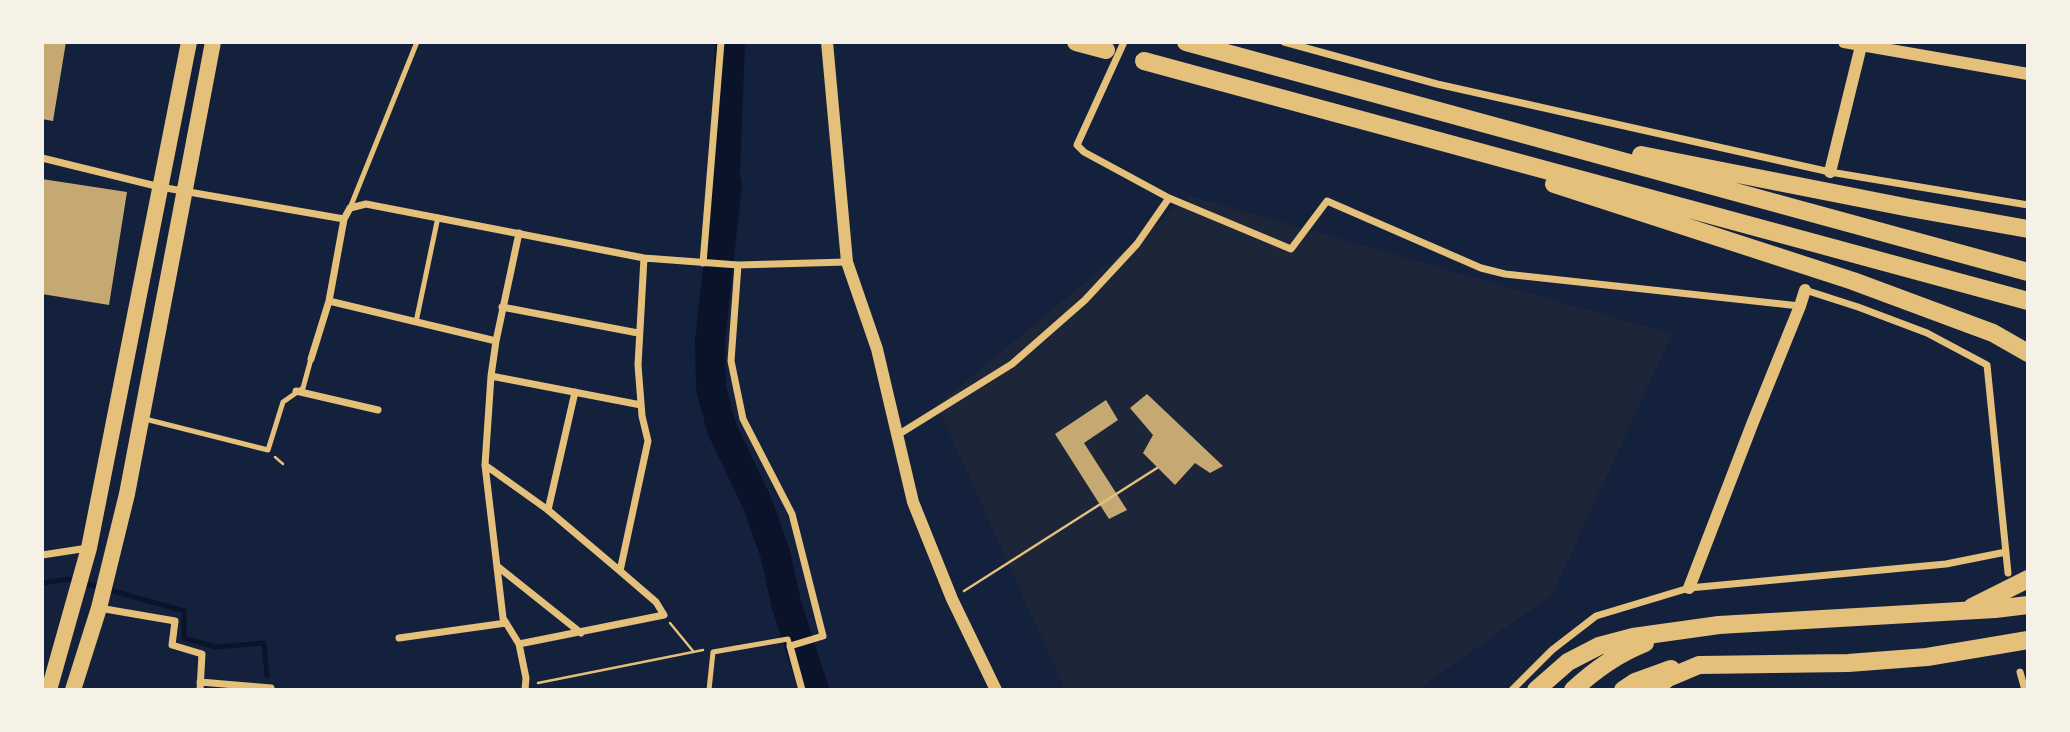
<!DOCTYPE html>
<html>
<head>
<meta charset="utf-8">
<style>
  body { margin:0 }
  #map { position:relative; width:2070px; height:732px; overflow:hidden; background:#14213d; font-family:Rubik,sans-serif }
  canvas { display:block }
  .frame { position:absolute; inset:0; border:44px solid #f6f1e7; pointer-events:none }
</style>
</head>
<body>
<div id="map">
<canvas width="2070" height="732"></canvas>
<div class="frame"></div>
</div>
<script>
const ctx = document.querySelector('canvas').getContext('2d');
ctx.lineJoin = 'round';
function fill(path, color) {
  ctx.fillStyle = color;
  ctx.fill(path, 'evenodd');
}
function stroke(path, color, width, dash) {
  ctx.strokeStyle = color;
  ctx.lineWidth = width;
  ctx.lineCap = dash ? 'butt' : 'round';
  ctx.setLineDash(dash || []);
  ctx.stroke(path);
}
const green = new Path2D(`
  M1190,196L1672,334L1552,595L1417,690H1065L937,405Z`);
const stream = new Path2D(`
  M42,583L70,579L184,611V638L216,647L264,643L267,676`);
const river = new Path2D(`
  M730,42L725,177L727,184L710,340L711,388L722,429L758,505L775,553L786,603L814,690`);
const building = new Path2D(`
  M42,42H66L53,121L42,119Z
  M42,179L127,192L109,305L42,294Z
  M1147,394L1223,466L1210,473L1195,463L1175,485L1143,453L1153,435L1130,408Z
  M1106,400L1118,420L1084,443L1127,510L1109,519L1055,434Z`);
const path = new Path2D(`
  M275,457L283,464
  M964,591L1157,468
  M670,623L693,651
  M538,683L703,650`);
const service = new Path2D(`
  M350,208L417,42
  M416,322L438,217
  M145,419L268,450L283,402L303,388L311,359
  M709,690L713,652L788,639L790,646`);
const minor = new Path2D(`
  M1124,42L1077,145L1084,152L1169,198
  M1284,42L1437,84L1830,172L2028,205
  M42,158L160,187L344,219L350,208L366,204L644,258L738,265L847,262
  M519,233L496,341L491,376L485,465L503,618L519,644L526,678L525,690
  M703,263L721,42
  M738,265L731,361L743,419L792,514L823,636L790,646L802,690
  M1805,290L1858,307L1927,333L1987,365L2008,573
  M329,301L496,341
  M502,307L638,333
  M311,359L329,301L344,219
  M491,376L641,405
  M296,391L378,410
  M896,436L1012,364L1085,300L1137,244L1169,198L1291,249L1327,201L1481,268L1505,274L1800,306
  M485,465L548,510L620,571L656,602L664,615L519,644
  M548,510L575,392
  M42,555L88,548
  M497,566L581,633
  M620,571L648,441L642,416L638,365L644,258
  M99,608L175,621L172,645L202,654L200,690
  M399,638L506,623
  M2020,672L2025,690
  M200,682L271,688V690
  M1512,690L1552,650L1596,616L1689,588L1946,564L2006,552`);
const tertiary = new Path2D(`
  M827,42L847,262L877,349L913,502L952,599L996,690
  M1844,42L2028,74
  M1830,172L1862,42
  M1689,588L1753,422L1800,306L1805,290`);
const trunk = new Path2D(`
  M49,690L89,548L189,42
  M73,690L99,608L127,494L213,42`);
const motorway = new Path2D(`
  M1076,42L1106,50
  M1186,42L2028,272
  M1144,61L2028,301
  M1641,155L1910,208L2028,229
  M1554,184L1853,281L1993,333L2028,353
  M1972,607L2028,579
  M1536,690L1568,662L1599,646L1633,637L1719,625L1995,609L2028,605
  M1573,690C1596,669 1616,655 1645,643
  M1623,690L1635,682L1671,669
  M1652,690L1668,678L1699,665L1848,663L1927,657L2028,640`);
fill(green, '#1d2539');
stroke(stream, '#0b132b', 5);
stroke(river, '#0b132b', 30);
fill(building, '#c6a872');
stroke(path, '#e5c07b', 2.5);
stroke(service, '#e5c07b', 5);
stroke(minor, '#e5c07b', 7);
stroke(tertiary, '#e5c07b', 12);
stroke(trunk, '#e5c07b', 16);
stroke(motorway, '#e5c07b', 18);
</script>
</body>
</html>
